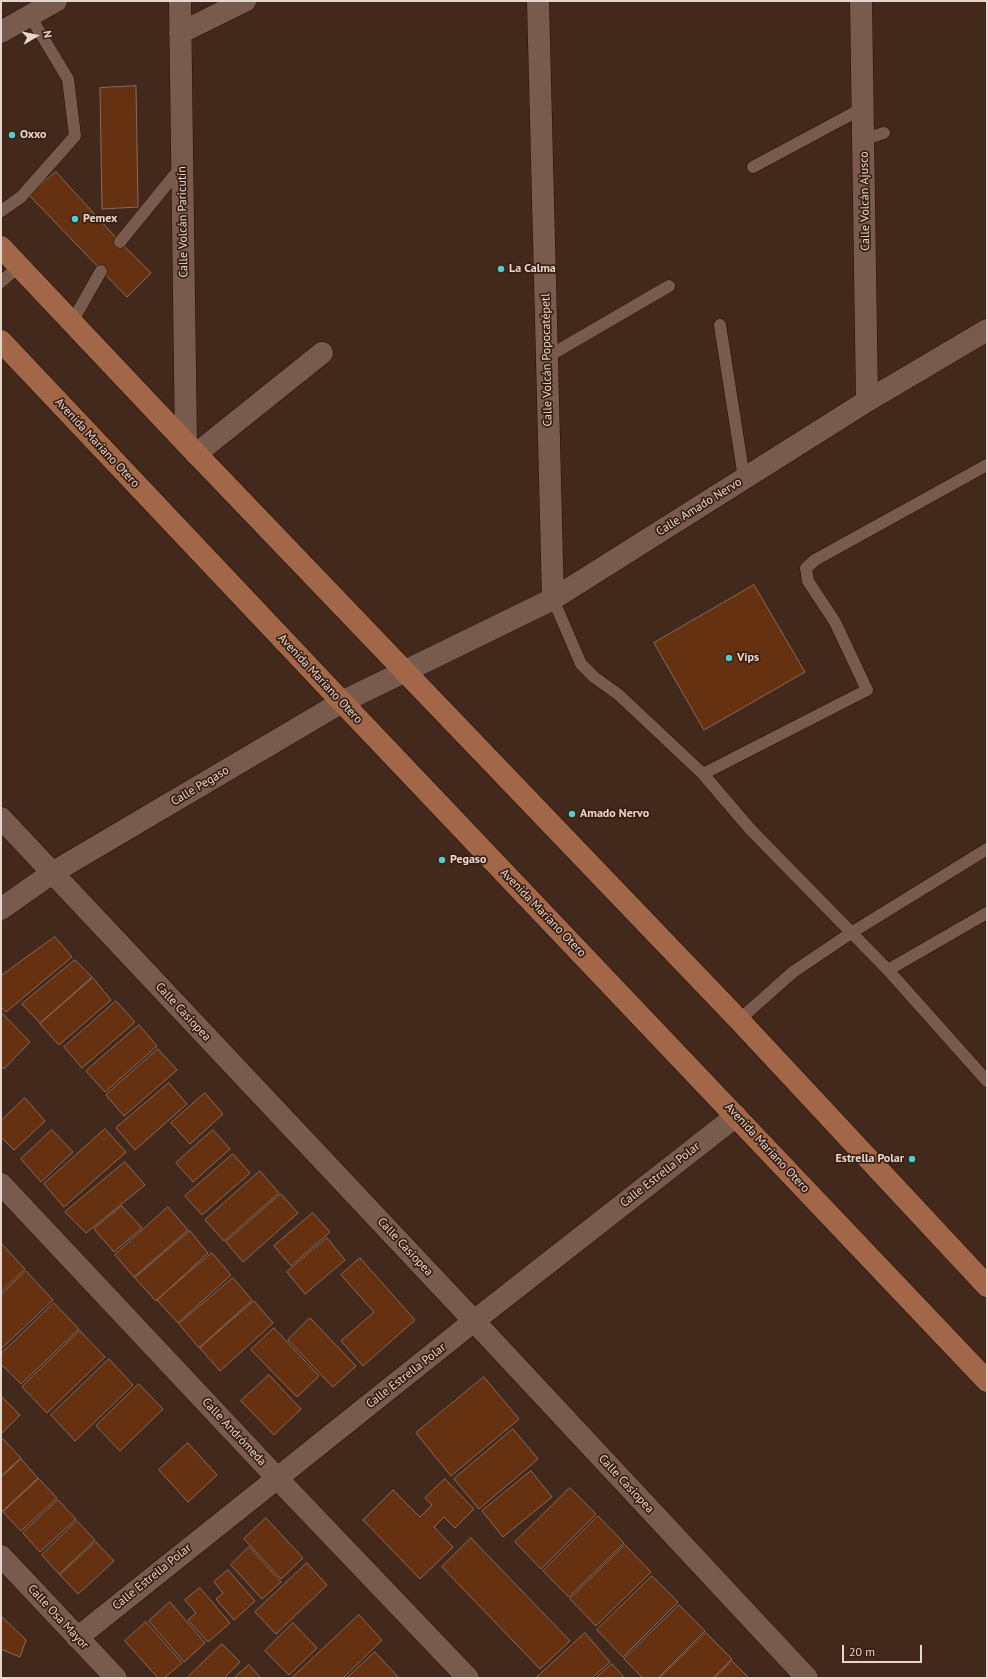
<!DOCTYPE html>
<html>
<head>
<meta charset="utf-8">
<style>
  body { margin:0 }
  #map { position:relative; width:988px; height:1679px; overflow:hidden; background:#43291c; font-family:"PT Sans",sans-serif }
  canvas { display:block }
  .frame { position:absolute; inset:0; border:2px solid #e7d6cd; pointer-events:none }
  .north { position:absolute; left:16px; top:16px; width:40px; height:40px; -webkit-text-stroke:3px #381f12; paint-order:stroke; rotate:81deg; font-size:11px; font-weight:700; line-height:16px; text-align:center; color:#e7d6cd }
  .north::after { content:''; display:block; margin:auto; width:14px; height:18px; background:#e7d6cd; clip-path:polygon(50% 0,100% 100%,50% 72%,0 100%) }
  .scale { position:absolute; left:842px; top:1645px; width:80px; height:18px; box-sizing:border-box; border:2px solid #e7d6cd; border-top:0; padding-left:5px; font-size:12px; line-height:14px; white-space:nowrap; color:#e7d6cd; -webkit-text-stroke:3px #381f12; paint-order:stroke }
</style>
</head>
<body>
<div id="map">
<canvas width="988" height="1679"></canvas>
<div class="frame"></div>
<div class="north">N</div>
<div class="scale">20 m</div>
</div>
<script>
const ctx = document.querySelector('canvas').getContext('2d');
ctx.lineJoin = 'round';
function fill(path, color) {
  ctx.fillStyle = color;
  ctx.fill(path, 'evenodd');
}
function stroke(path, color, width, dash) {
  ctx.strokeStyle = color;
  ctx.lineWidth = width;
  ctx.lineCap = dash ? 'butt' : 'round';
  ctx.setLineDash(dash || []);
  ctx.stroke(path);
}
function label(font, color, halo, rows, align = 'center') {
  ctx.font = font + ' "PT Sans",sans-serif';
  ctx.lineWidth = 3.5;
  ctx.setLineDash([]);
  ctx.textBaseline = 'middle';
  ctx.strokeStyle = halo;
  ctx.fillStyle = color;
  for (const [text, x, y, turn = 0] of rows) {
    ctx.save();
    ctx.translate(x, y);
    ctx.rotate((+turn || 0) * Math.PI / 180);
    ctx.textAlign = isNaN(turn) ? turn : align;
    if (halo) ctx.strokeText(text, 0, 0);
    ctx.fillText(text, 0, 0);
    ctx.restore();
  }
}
const building = new Path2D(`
  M136,86L138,207L102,209L100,88Z
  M56,172L120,242L151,273L127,297L29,195Z
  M754,585L805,672L704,730L654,643Z
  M55,937L72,957L6,1012L1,1007V976Z
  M75,960L92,977L40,1023L22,1004Z
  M93,978L111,1000L59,1045L40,1024Z
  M116,1001L135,1022L82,1068L64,1047Z
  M1,1012L30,1042L4,1069L1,1066Z
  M139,1025L157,1046L105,1092L86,1071Z
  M158,1049L177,1070L124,1116L106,1095Z
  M169,1083L187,1104L135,1150L116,1128Z
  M205,1093L223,1114L190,1144L171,1123Z
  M25,1098L45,1121L14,1150L1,1137V1121Z
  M105,1129L126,1152L64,1207L44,1184Z
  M52,1130L73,1152L41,1182L21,1159Z
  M213,1130L230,1149L193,1182L176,1163Z
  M233,1154L250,1173L202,1215L185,1196Z
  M125,1162L145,1185L86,1233L65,1212Z
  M260,1171L279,1193L224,1241L205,1220Z
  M281,1194L298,1213L243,1262L226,1242Z
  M122,1206L142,1228L114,1252L94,1229Z
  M168,1207L188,1230L134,1277L115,1255Z
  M313,1213L330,1232L291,1266L274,1246Z
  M190,1231L208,1253L156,1301L135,1278Z
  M327,1238L345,1260L305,1294L287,1272Z
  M1,1243L25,1269L1,1292Z
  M212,1253L231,1275L178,1323L157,1300Z
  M360,1258L415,1320L363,1366L341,1341L374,1312L341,1275Z
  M26,1271L53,1300L1,1349V1295Z
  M233,1278L252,1300L199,1348L179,1324Z
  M254,1301L273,1323L220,1371L200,1348Z
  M54,1303L79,1329L21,1384L1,1364V1354Z
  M310,1318L356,1366L333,1387L288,1340Z
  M274,1328L319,1376L297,1397L251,1350Z
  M80,1331L105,1357L47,1413L22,1387Z
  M109,1359L133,1385L75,1441L51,1415Z
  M269,1375L301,1409L274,1435L241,1401Z
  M484,1377L519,1419L451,1476L416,1433Z
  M139,1384L163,1409L120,1451L96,1426Z
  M1,1396L20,1415L1,1434Z
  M513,1429L538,1459L479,1509L454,1479Z
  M3,1439L21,1458L1,1476V1441Z
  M188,1443L217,1475L188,1502L159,1470Z
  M21,1459L38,1478L3,1511L1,1509V1478Z
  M531,1471L552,1497L503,1537L482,1511Z
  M39,1479L57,1498L21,1531L3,1512Z
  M445,1479L474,1509L455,1528L444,1517L434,1527L453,1547L420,1579L363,1520L393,1490L420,1517L432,1505L425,1498Z
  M570,1488L596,1514L541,1569L515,1542Z
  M58,1500L76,1519L40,1552L23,1533Z
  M598,1516L624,1543L569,1597L543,1571Z
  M266,1518L303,1558L281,1579L244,1539Z
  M77,1521L95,1540L59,1574L42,1555Z
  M471,1538L570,1641L540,1669L442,1567Z
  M96,1542L114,1561L78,1594L60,1575Z
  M625,1545L651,1572L596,1626L570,1599Z
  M249,1547L281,1582L262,1599L231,1565Z
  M307,1563L327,1585L276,1634L255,1612Z
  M228,1570L255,1601L234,1620L216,1599L223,1593L214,1582Z
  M652,1576L678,1602L623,1657L597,1630Z
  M200,1588L230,1623L208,1642L188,1620L196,1613L185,1600Z
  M170,1602L205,1643L184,1662L149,1621Z
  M679,1605L705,1631L658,1678H643L624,1659Z
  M359,1615L382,1640L343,1678H292Z
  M1,1616L26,1640L20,1657L1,1649Z
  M146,1622L182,1663L164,1678H158L125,1641Z
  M293,1623L317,1648L289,1675L265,1651Z
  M585,1633L610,1662L592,1678H536Z
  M706,1633L732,1659L713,1678H660Z
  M222,1644L240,1662L224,1678H187Z
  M375,1652L399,1678H347Z
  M732,1661L749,1678H715Z
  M612,1664L625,1678H596Z
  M249,1665L261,1678H234Z`);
const service = new Path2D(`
  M864,139L884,133
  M753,167L863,108
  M1,211L21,197L75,136L68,79L30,16
  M120,242L181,167
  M1,282L19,266
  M72,322L101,271
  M720,325L744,478
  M547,357L669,286
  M553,599L581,664L594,677L619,695L703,774L750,829L888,970L987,1081
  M703,774L867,690L835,622L808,581L806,568L815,560L987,465
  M888,970L987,913
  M739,1020L793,972L851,933L987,849`);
const minor = new Path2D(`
  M180,1L186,443
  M538,1L553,599
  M861,1L867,401
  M1,32L56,1
  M180,33L245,1
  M196,454L322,353
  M1,818L474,1321L807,1678
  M1,909L52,873L342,702L553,599L867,401L987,330
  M1,1184L277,1478L468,1678
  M1,1556L116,1678
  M77,1638L474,1321L736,1116`);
const primary = new Path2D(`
  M1,247L186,443L739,1020L987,1286
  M1,341L342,702L987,1381`);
const markers = [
  [12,135,4,"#52ccd0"],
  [75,219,4,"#52ccd0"],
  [501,269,4,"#52ccd0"],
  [729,658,4,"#52ccd0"],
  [572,814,4,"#52ccd0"],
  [442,860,4,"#52ccd0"],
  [912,1159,4,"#52ccd0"]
];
const poiNames = [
  ["Oxxo",20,135],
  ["Pemex",83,219],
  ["La Calma",509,269],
  ["Vips",737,658],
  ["Amado Nervo",580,814],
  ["Pegaso",450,860],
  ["Estrella Polar",904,1159,"right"]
];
const streetNames = [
  ["Calle Volcán Ajusco",865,201,-91],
  ["Calle Volcán Paricutín",183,222,-91],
  ["Calle Volcán Popocatépetl",547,360,-91],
  ["Avenida Mariano Otero",97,443,47],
  ["Calle Amado Nervo",699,507,-32],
  ["Avenida Mariano Otero",320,679,47],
  ["Calle Pegaso",200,786,-31],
  ["Avenida Mariano Otero",543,913,46],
  ["Calle Casiopea",183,1012,47],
  ["Avenida Mariano Otero",767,1148,47],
  ["Calle Estrella Polar",660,1175,-38],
  ["Calle Casiopea",405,1247,47],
  ["Calle Estrella Polar",406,1376,-38],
  ["Calle Andrómeda",234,1432,47],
  ["Calle Casiopea",626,1484,47],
  ["Calle Estrella Polar",152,1577,-39],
  ["Calle Osa Mayor",58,1617,47]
];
fill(building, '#663111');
stroke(building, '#896b5c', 1);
stroke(service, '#281105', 13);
stroke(minor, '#281105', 23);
stroke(primary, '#281105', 23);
stroke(service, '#785b4d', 12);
stroke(minor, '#785b4d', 22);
stroke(primary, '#a16748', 22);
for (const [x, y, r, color] of markers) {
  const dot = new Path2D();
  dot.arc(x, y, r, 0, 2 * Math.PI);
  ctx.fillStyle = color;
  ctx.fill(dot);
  stroke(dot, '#381f12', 1.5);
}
label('bold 12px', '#e7d6cd', '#381f12', poiNames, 'left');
label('12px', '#e7d6cd', '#381f12', streetNames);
</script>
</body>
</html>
